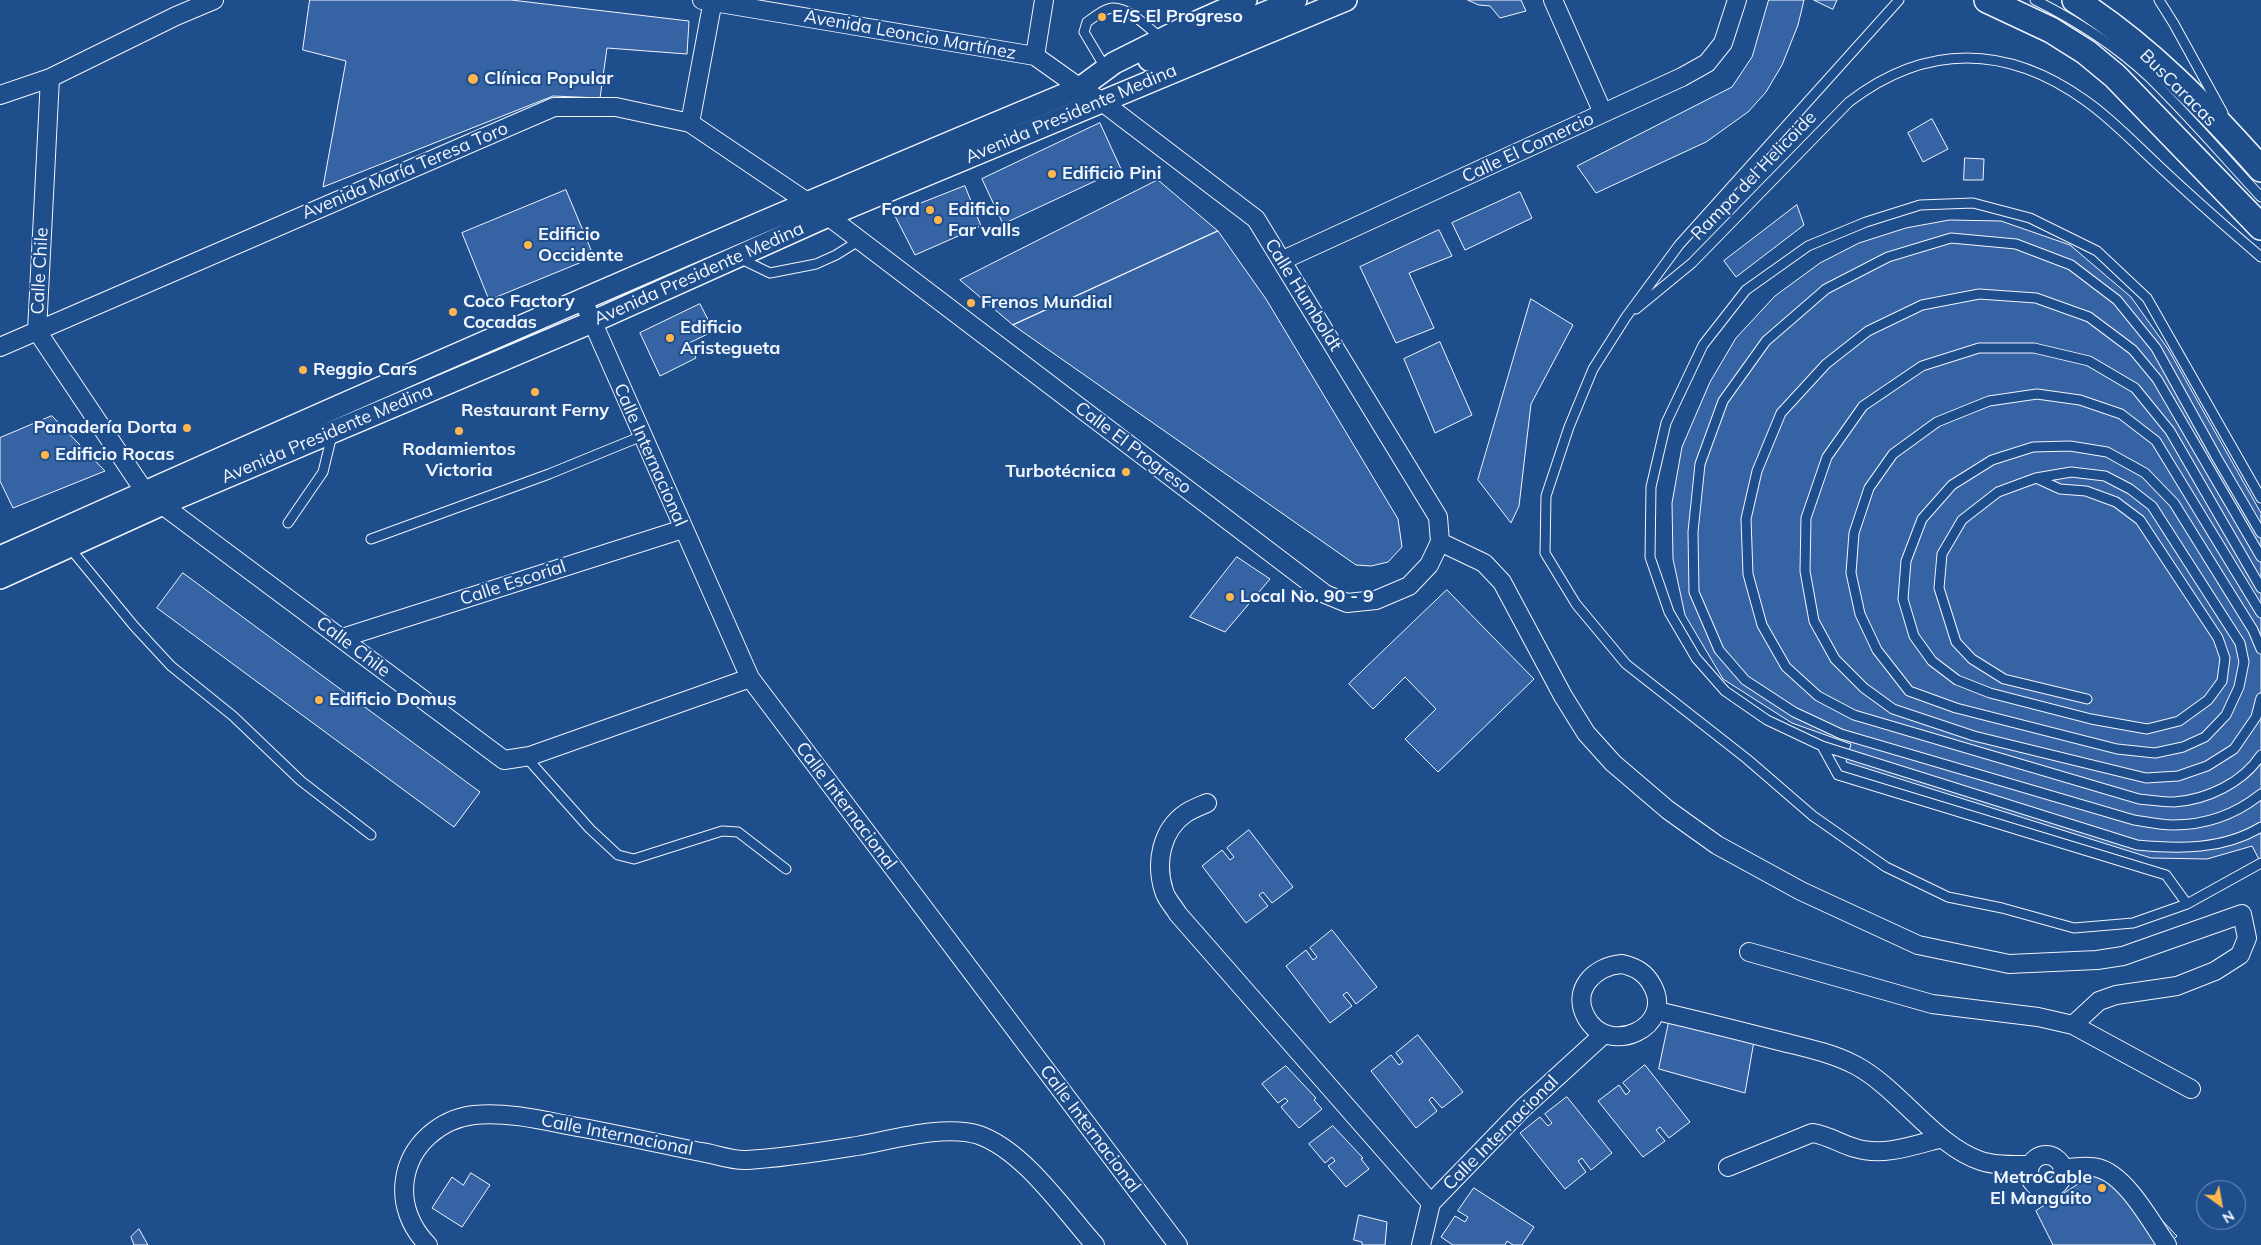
<!DOCTYPE html>
<html>
<head>
<meta charset="utf-8">
<style>
  body { margin:0 }
  #map { position:relative; width:2261px; height:1245px; overflow:hidden; background:#1f4e8c; font-family:Mulish,sans-serif }
  canvas { display:block }
  .north { position:absolute; left:2196px; top:1180px; width:50px; height:50px; box-sizing:border-box; background:#1f4e8c; border:1px solid #7391ba; border-radius:50%; rotate:148deg; font-size:14px; font-weight:700; line-height:20px; text-align:center; color:#f2f6ff }
  .north::after { content:''; display:block; margin:auto; width:18px; height:22px; background:#ffb74d; clip-path:polygon(50% 0,100% 100%,50% 72%,0 100%) }
</style>
</head>
<body>
<div id="map">
<canvas width="2261" height="1245"></canvas>
<div class="north">N</div>
</div>
<script>
const ctx = document.querySelector('canvas').getContext('2d');
ctx.lineJoin = 'round';
function fill(path, color) {
  ctx.fillStyle = color;
  ctx.fill(path, 'evenodd');
}
function stroke(path, color, width, dash) {
  ctx.strokeStyle = color;
  ctx.lineWidth = width;
  ctx.lineCap = dash ? 'butt' : 'round';
  ctx.setLineDash(dash || []);
  ctx.stroke(path);
}
function label(font, color, halo, rows, align = 'center') {
  ctx.font = font + ' Mulish,sans-serif';
  ctx.lineWidth = 4;
  ctx.setLineDash([]);
  ctx.textBaseline = 'middle';
  ctx.strokeStyle = halo;
  ctx.fillStyle = color;
  for (const [text, x, y, turn = 0] of rows) {
    ctx.save();
    ctx.translate(x, y);
    ctx.rotate((+turn || 0) * Math.PI / 180);
    ctx.textAlign = isNaN(turn) ? turn : align;
    if (halo) ctx.strokeText(text, 0, 0);
    ctx.fillText(text, 0, 0);
    ctx.restore();
  }
}
const building = new Path2D(`
  M310,0H511L689,21L687,54L607,48L600,98L553,96L323,187L346,61L303,50Z
  M1468,0H1521L1526,11L1500,18L1490,6L1479,5Z
  M1769,0H1804L1798,25L1782,65L1766,92L1748,112L1706,142L1596,193L1577,166L1732,87L1752,57Z
  M1814,0H1837L1833,9Z
  M1932,119L1948,149L1923,162L1908,133Z
  M1100,123L1121,169L1003,224L982,179Z
  M1965,158L1984,159L1983,180H1964Z
  M1158,180L1218,231L1013,325L960,280Z
  M965,186L981,226L915,255L894,214Z
  M566,190L594,257L489,300L462,233Z
  M1520,192L1532,218L1465,250L1452,223Z
  M1797,205L1804,225L1736,277L1724,261Z
  M1950,220L2001,221L2070,245L2131,297L2168,349L2261,513V863L2252,846L2207,859L2151,858L1846,762L1851,744L1792,723L1723,679L1685,615L1673,559L1672,503L1682,447L1710,382L1736,338L1775,296L1820,263L1859,243L1906,228Z
  M1439,230L1452,256L1409,273L1434,328L1396,343L1360,267Z
  M1218,231L1266,299L1398,519L1402,547L1388,562L1371,566L1356,565L1013,325Z
  M1531,299L1573,325L1531,404L1519,506L1511,523L1478,480Z
  M700,304L714,331L689,343L696,358L660,376L640,333Z
  M1440,342L1472,415L1435,433L1404,359Z
  M52,416L105,471L13,508L0,481V438Z
  M1237,557L1270,579L1225,632L1190,617Z
  M183,573L480,792L454,827L157,608Z
  M1447,590L1534,679L1438,772L1405,739L1436,709L1405,677L1373,709L1349,684Z
  M1249,830L1293,887L1272,903L1263,892L1259,895L1268,906L1246,923L1202,866L1222,850L1230,860L1234,857L1227,848Z
  M1332,930L1377,987L1356,1004L1347,992L1343,995L1352,1006L1330,1023L1286,966L1306,950L1313,960L1317,957L1310,948Z
  M1669,1022L1754,1041L1745,1093L1659,1069Z
  M1418,1035L1463,1092L1442,1108L1432,1097L1429,1100L1437,1111L1416,1128L1371,1071L1391,1055L1399,1065L1403,1062L1396,1053Z
  M1645,1065L1690,1122L1669,1138L1660,1127L1656,1130L1665,1141L1643,1157L1598,1101L1619,1085L1626,1095L1630,1091L1623,1083Z
  M1286,1066L1316,1098L1314,1100L1322,1109L1299,1128L1281,1107L1288,1101L1285,1098L1278,1103L1262,1084Z
  M1567,1097L1612,1153L1591,1170L1582,1158L1578,1161L1586,1172L1565,1189L1520,1133L1540,1117L1548,1126L1552,1123L1545,1114Z
  M1333,1126L1363,1158L1361,1159L1369,1169L1346,1187L1328,1166L1335,1161L1332,1157L1325,1163L1309,1144Z
  M2109,1165L2177,1236L2168,1245H2053L2036,1211Z
  M471,1173L490,1185L462,1227L432,1208L452,1177L463,1185Z
  M1474,1188L1534,1227L1522,1245H1513L1507,1241L1505,1245H1453L1441,1237L1455,1216L1465,1222L1468,1217L1458,1211Z
  M1359,1215L1387,1222L1385,1245H1362V1242L1354,1240Z
  M139,1229L148,1245H134L131,1237Z`);
const service = new Path2D(`
  M1899,0L1679,245L1626,317L1593,369L1569,427L1546,496L1545,553L1576,604L1626,664L1747,759L1813,816L1886,867L1948,897L2002,908L2074,928L2133,923L2187,904L2261,863
  M2035,0C2075,20 2116,46 2149,77C2188,115 2224,157 2261,197
  M2159,0L2174,24L2223,113
  M1106,69L1084,32L1087,22C1093,18 1101,11 1108,9C1126,3 1149,29 1162,39
  M739,258L770,273L816,264L836,255L860,240
  M1636,309L1692,263L1849,102C1926,43 2007,44 2086,101C2113,120 2135,144 2159,166C2192,197 2226,227 2261,257
  M2036,478L2060,489L2086,491L2116,502L2140,520L2218,638L2225,658L2222,681L2208,700L2179,721L2147,729L2091,719L1990,693L1957,680L1932,661L1914,636L1903,599L1906,561L1922,519L1952,485L1992,460L2033,447L2070,446L2107,452L2145,473L2174,503L2253,630L2261,649
  M2261,498L2147,298L2097,251L2030,218L1973,203L1920,205L1866,222L1808,246L1746,290L1703,345L1666,423L1651,487L1650,557L1669,612L1696,658L1725,691L1767,720L1822,746L2137,845C2179,849 2223,850 2261,827
  M288,523L323,472L332,435
  M2261,533L2217,458L2156,348L2117,300L2071,265L2016,244L1951,238L1888,257L1826,289L1766,341L1723,401L1700,464L1693,532L1694,592L1719,650L1745,680L1794,712L1841,734L2134,820C2147,822 2161,825 2173,825C2206,825 2236,814 2261,794
  M371,539L549,474L642,436
  M69,547L134,626L171,666L233,716L301,781L371,835
  M2261,557L2157,379L2133,350L2089,317L2036,298L1979,294L1922,305L1868,331L1826,364L1781,413L1757,471L1746,519L1748,574L1762,625L1786,667L1818,696L1854,715L2139,799C2150,800 2162,802 2174,802C2206,800 2243,783 2261,755
  M2261,588L2170,431L2135,388L2089,361L2034,348H1979L1922,366L1863,406L1827,457L1806,518L1805,571L1814,621L1835,659L1864,688L1893,709L1974,736L2146,778L2178,776L2207,766L2234,749L2256,717L2261,698
  M2087,699L2004,679L1972,659L1956,642L1939,588L1942,554L1962,520L1998,492L2036,478L2071,472L2105,476L2130,489L2152,506L2240,643L2244,662L2239,687L2226,715L2205,737L2183,747L2155,753L2117,749L1956,708L1909,691L1877,650L1860,614L1851,573L1854,533L1869,488L1893,454L1937,422L1989,401L2037,394L2080,400L2121,414L2156,441L2261,613
  M1822,746L1838,775L2166,875L2187,904
  M526,757L590,829L618,855L634,859L722,831L738,832L786,869`);
const minor = new Path2D(`
  M702,0L1035,56L1080,88L1101,101L1256,219L1438,517L1440,542
  M1553,0L1603,113
  M1035,56L1044,0
  M50,78L37,331L145,492L504,760L530,756L750,678
  M0,95L50,78L176,16L214,0
  M690,123L713,0
  M1283,260L1682,77L1707,63L1723,43L1737,0
  M582,298L750,678L1178,1245
  M0,347L554,107H616L690,123L828,216L1325,594L1347,603L1376,600L1409,586L1429,565L1440,542
  M1440,542L1484,563L1502,582L1563,696L1586,733L1613,763L1668,810L1717,845L1801,891L1918,945L2009,964L2097,960L2123,956L2242,914L2247,938L2240,955L2215,971L2177,986L2116,995L2099,1001L2073,1025
  M342,638L683,529
  M1207,803C1200,806 1192,809 1186,813C1161,830 1155,863 1164,891C1166,899 1174,907 1178,914L1431,1203
  M1749,952L1932,1004L2038,1017L2073,1025L2191,1089
  M1622,964C1635,967 1645,972 1652,985C1676,1027 1608,1058 1586,1017C1571,989 1595,966 1622,964Z
  M1657,1011C1696,1020 1736,1030 1775,1040C1802,1047 1830,1052 1855,1065C1899,1088 1935,1146 1981,1161C1996,1166 2014,1165 2030,1165
  M2029 1172a17 17 0 1 1 34 0a17 17 0 1 1-34 0Z
  M1728,1167L1812,1133C1828,1135 1840,1144 1855,1148C1883,1157 1915,1145 1942,1138
  M2063,1168C2073,1168 2088,1165 2098,1168C2126,1175 2151,1222 2167,1245
  M428,1245C411,1228 401,1204 405,1179C410,1145 440,1119 474,1115C506,1112 537,1119 567,1125C612,1133 656,1143 701,1152C715,1154 732,1161 747,1160C784,1158 820,1152 857,1146C892,1140 944,1124 979,1135C1024,1151 1063,1209 1095,1245
  M1421,1245L1431,1203L1523,1108L1604,1034`);
const tertiary = new Path2D(`
  M1149,60L1296,0
  M0,557C358,396 717,239 1080,88L1114,63L1194,23L1246,0
  M0,578L163,504L592,322L828,216L1346,0`);
const secondary = new Path2D(`
  M1987,0L2051,30L2086,52L2115,76L2261,227
  M2075,0C2146,45 2205,106 2261,169`);
const markers = [
  [1102,17,5,"#ffb74d"],
  [473,79,6,"#ffb74d"],
  [1052,174,5,"#ffb74d"],
  [930,210,5,"#ffb74d"],
  [938,220,5,"#ffb74d"],
  [528,245,5,"#ffb74d"],
  [971,303,5,"#ffb74d"],
  [453,312,5,"#ffb74d"],
  [670,338,5,"#ffb74d"],
  [303,370,5,"#ffb74d"],
  [535,392,5,"#ffb74d"],
  [187,428,5,"#ffb74d"],
  [459,431,5,"#ffb74d"],
  [45,455,5,"#ffb74d"],
  [1126,472,5,"#ffb74d"],
  [1230,597,5,"#ffb74d"],
  [319,700,5,"#ffb74d"],
  [2102,1188,5,"#ffb74d"]
];
const poiNames = [
  ["E/S El Progreso",1112,17],
  ["Clínica Popular",484,79],
  ["Edificio Pini",1062,174],
  ["Ford",920,210,"right"],
  ["Edificio",948,210],
  ["Far valls",948,231],
  ["Edificio",538,235],
  ["Occidente",538,256],
  ["Coco Factory",463,302],
  ["Cocadas",463,323],
  ["Frenos Mundial",981,303],
  ["Edificio",680,328],
  ["Aristegueta",680,349],
  ["Reggio Cars",313,370],
  ["Restaurant Ferny",535,411,"center"],
  ["Panadería Dorta",177,428,"right"],
  ["Rodamientos",459,450,"center"],
  ["Victoria",459,471,"center"],
  ["Edificio Rocas",55,455],
  ["Turbotécnica",1116,472,"right"],
  ["Local No. 90 - 9",1240,597],
  ["Edificio Domus",329,700],
  ["MetroCable",2092,1178,"right"],
  ["El Manguito",2092,1199,"right"]
];
const streetNames = [
  ["Avenida Leoncio Martínez",910,35,10],
  ["BusCaracas",2178,88,45],
  ["Avenida Presidente Medina",1071,114,-23],
  ["Calle El Comercio",1528,148,-25],
  ["Avenida María Teresa Toro",405,171,-23],
  ["Rampa del Helicoide",1754,176,-46],
  ["Calle Chile",40,271,-87],
  ["Avenida Presidente Medina",699,274,-24],
  ["Calle Humboldt",1303,295,58],
  ["Avenida Presidente Medina",327,434,-23],
  ["Calle El Progreso",1133,448,37],
  ["Calle Internacional",650,455,66],
  ["Calle Escorial",513,583,-18],
  ["Calle Chile",353,647,37],
  ["Calle Internacional",846,806,53],
  ["Calle Internacional",1090,1129,53],
  ["Calle Internacional",1501,1133,-45],
  ["Calle Internacional",617,1135,11]
];
fill(building, '#3563a3');
stroke(building, '#f2f6ff', 1);
stroke(service, '#f2f6ff', 11);
stroke(minor, '#f2f6ff', 20);
stroke(tertiary, '#f2f6ff', 24);
stroke(secondary, '#f2f6ff', 28);
stroke(service, '#1f4e8c', 9);
stroke(minor, '#1f4e8c', 18);
stroke(tertiary, '#1f4e8c', 21);
stroke(secondary, '#1f4e8c', 25);
for (const [x, y, r, color] of markers) {
  const dot = new Path2D();
  dot.arc(x, y, r, 0, 2 * Math.PI);
  ctx.fillStyle = color;
  ctx.fill(dot);
  stroke(dot, '#1f4e8c', 2);
}
label('bold 18px', '#f2f6ff', '#1f4e8c', poiNames, 'left');
label('18px', '#f2f6ff', '#1f4e8c', streetNames);
</script>
</body>
</html>
